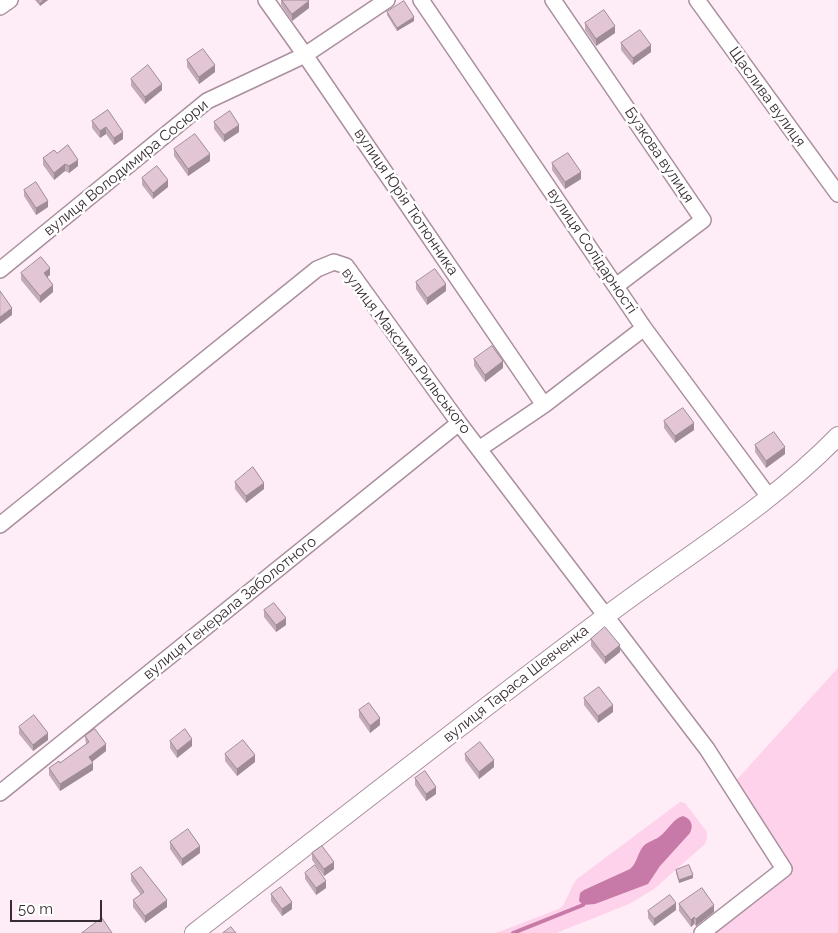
<!DOCTYPE html>
<html>
<head>
<meta charset="utf-8">
<style>
  body { margin:0 }
  #map { position:relative; width:838px; height:933px; overflow:hidden; background:#feecf6; font-family:Raleway,sans-serif }
  canvas { display:block }
  .scale { position:absolute; left:10px; top:900px; width:92px; height:22px; box-sizing:border-box; border:2px solid #372c32; border-top:0; padding-left:6px; font-size:15px; line-height:18px; white-space:nowrap; color:#372c32; -webkit-text-stroke:4px #fff; paint-order:stroke }
</style>
</head>
<body>
<div id="map">
<canvas width="838" height="933"></canvas>
<div class="scale">50 m</div>
</div>
<script>
const ctx = document.querySelector('canvas').getContext('2d');
ctx.lineJoin = 'round';
function fill(path, color) {
  ctx.fillStyle = color;
  ctx.fill(path, 'evenodd');
}
function stroke(path, color, width, dash) {
  ctx.strokeStyle = color;
  ctx.lineWidth = width;
  ctx.lineCap = dash ? 'butt' : 'round';
  ctx.setLineDash(dash || []);
  ctx.stroke(path);
}
function label(font, color, halo, rows, align = 'center') {
  ctx.font = font + ' Raleway,sans-serif';
  ctx.lineWidth = 5;
  ctx.setLineDash([]);
  ctx.textBaseline = 'middle';
  ctx.strokeStyle = halo;
  ctx.fillStyle = color;
  for (const [text, x, y, turn = 0] of rows) {
    ctx.save();
    ctx.translate(x, y);
    ctx.rotate((+turn || 0) * Math.PI / 180);
    ctx.textAlign = isNaN(turn) ? turn : align;
    if (halo) ctx.strokeText(text, 0, 0);
    ctx.fillText(text, 0, 0);
    ctx.restore();
  }
}
const green = new Path2D(`
  M838,668V933H702L784,870L731,786Z
  M680,802L685,803L707,832V838L705,844L654,889L629,904L556,933H496L561,908C568,899 570,888 577,879Z`);
const water = new Path2D(`
  M683,816C691,819 694,825 690,833L660,866L648,884L595,904L583,905L579,901L580,893L584,890L630,869C637,863 637,855 642,848C646,842 653,841 659,837C668,831 672,819 683,816Z`);
const stream = new Path2D(`
  M513,933L583,905`);
const minor = new Path2D(`
  M266,0L305,55L544,405
  M421,0L644,328L769,497
  M553,0L703,220L616,286
  M697,0L838,194
  M0,7L10,0
  M0,270L207,101L305,55L387,0
  M479,449L544,405L644,328
  M0,525L317,269L334,262L346,266L459,423L707,749L784,869L702,933
  M0,793L459,423`);
const tertiary = new Path2D(`
  M194,933C331,827 467,720 606,616C684,557 770,506 838,436`);
const wall = new Path2D(`
  M35,0H48L40,6Z
  M281,0H308L309,8L292,21L281,5Z
  M387,12L414,21L397,31L387,15Z
  M585,23L615,33L596,46L585,30Z
  M621,43L651,52L633,65L621,50Z
  M187,60L215,72L199,84L187,67Z
  M131,79L162,90L145,104L131,86Z
  M108,110L123,139L114,145L106,134L100,138L92,128V121Z
  M214,122L239,132L224,142L214,129Z
  M174,149L210,161L188,176L174,156Z
  M57,153L78,166L69,173L65,171L54,180L43,165V158Z
  M552,163L581,179L565,189L552,170Z
  M142,178L168,187L153,199L142,185Z
  M24,190L48,207L36,215L24,196Z
  M21,273L50,275L47,277L53,292L40,303L21,280Z
  M416,282L446,291L427,305L416,289Z
  M474,359L503,368L485,382L474,366Z
  M664,421L694,430L675,443L664,428Z
  M755,445L785,454L766,468L755,452Z
  M235,482L264,489L246,503L235,489Z
  M264,610L286,625L276,632L264,617Z
  M591,639L620,652L605,664L591,646Z
  M584,698L613,712L598,723L584,705Z
  M359,710L380,725L370,733L359,717Z
  M19,727L48,740L33,751L19,734Z
  M85,736L106,751L92,762L93,770L60,791L49,775V768L60,763L86,744Z
  M170,741L192,746L177,758L170,748Z
  M225,754L255,762L237,776L225,761Z
  M465,754L494,767L479,779L465,760Z
  M415,778L436,794L426,801L415,785Z
  M170,842L200,853L182,866L170,849Z
  M312,853L334,869L324,876L312,860Z
  M676,870L693,878L679,883L676,873Z
  M305,873L326,888L316,895L305,879Z
  M131,874L167,907L145,923L133,907V900L141,895L131,881Z
  M271,894L292,909L282,916L271,901Z
  M679,904L714,912L696,926L694,924L691,927L679,911Z
  M676,910L654,926L648,918V911Z`);
const shadedWall = new Path2D(`
  M44,0H48L40,6V3Z
  M309,1V8L292,21V14Z
  M414,17V21L397,31V28Z
  M615,26V33L596,46V39Z
  M651,45V52L633,65V58Z
  M215,65V72L199,84V77Z
  M162,84V90L145,104V97Z
  M239,125V132L224,142V135Z
  M106,127V134L100,138V131Z
  M123,132V139L114,145V138Z
  M210,154V161L188,176V169Z
  M78,160V166L69,173V166Z
  M65,164V171L54,180V173Z
  M581,172V179L565,189V182Z
  M168,180V187L153,199V193Z
  M48,201V207L36,215V208Z
  M50,268V275L44,280V273Z
  M446,284V291L427,305V298Z
  M53,285V292L40,303V296Z
  M12,308V315L0,324V317Z
  M503,361V368L485,382V375Z
  M694,423V430L675,443V436Z
  M785,447V454L766,468V461Z
  M264,483V489L246,503V496Z
  M286,618V625L276,632V625Z
  M620,645V652L605,664V657Z
  M613,705V712L598,723V716Z
  M380,718V725L370,733V726Z
  M48,733V740L33,751V745Z
  M192,739V746L177,758V751Z
  M106,744V751L89,764V757Z
  M255,755V762L237,776V769Z
  M494,760V767L479,779V772Z
  M93,763V770L60,791V784Z
  M436,787V794L426,801V794Z
  M200,846V853L182,866V859Z
  M334,862V869L324,876V869Z
  M693,875V878L679,883V880Z
  M326,881V888L316,895V888Z
  M167,900V907L145,923V916Z
  M292,902V909L282,916V909Z
  M676,903V910L654,926V919Z
  M714,905V912L696,926V919Z
  M694,917V924L691,927V920Z`);
const building = new Path2D(`
  M38,0H44L40,3Z
  M282,0H308L309,1L292,14Z
  M404,1L414,17L397,28L387,12Z
  M604,10L615,26L596,39L585,23Z
  M640,30L651,45L633,58L621,43Z
  M203,49L215,65L199,77L187,60Z
  M148,65L162,84L145,97L131,79Z
  M108,110L123,132L114,138L106,127L100,131L92,121Z
  M230,111L239,125L224,135L214,122Z
  M195,134L210,154L188,169L174,149Z
  M68,145L78,160L69,166L65,164L54,173L43,158L54,150L57,153Z
  M568,153L581,172L565,182L552,163Z
  M157,166L168,180L153,193L142,178Z
  M36,182L48,201L36,208L24,190Z
  M41,257L50,268L44,273L53,285L40,296L21,273Z
  M435,269L446,284L427,298L416,282Z
  M0,291L12,308L0,317Z
  M492,346L503,361L485,375L474,359Z
  M683,408L694,423L675,436L664,421Z
  M774,432L785,447L766,461L755,445Z
  M253,467L264,483L246,496L235,482Z
  M274,603L286,618L276,625L264,610Z
  M605,627L620,645L605,657L591,639Z
  M599,687L613,705L598,716L584,698Z
  M369,703L380,718L370,726L359,710Z
  M34,715L48,733L33,745L19,727Z
  M95,729L106,744L89,757L93,763L60,784L49,768L59,761L60,763L89,742L85,736Z
  M185,729L192,739L177,751L170,741Z
  M243,740L255,755L237,769L225,754Z
  M480,742L494,760L479,772L465,754Z
  M425,771L436,787L426,794L415,778Z
  M188,829L200,846L182,859L170,842Z
  M322,846L334,862L324,869L312,853Z
  M315,865L326,881L316,888L305,873Z
  M689,865L693,875L679,880L676,870Z
  M141,867L167,900L145,916L133,900L144,892L131,874Z
  M281,887L292,902L282,909L271,894Z
  M702,888L714,905L696,919L694,917L691,920L679,904Z
  M670,895L676,903L654,919L648,911Z
  M102,918L112,933H82Z
  M231,927L236,933H223Z`);
const streetNames = [
  ["Щаслива вулиця",767,97,54],
  ["Бузкова вулиця",659,155,56],
  ["вулиця Володимира Сосюри",126,168,-39],
  ["вулиця Юрія Тютюнника",406,202,56],
  ["вулиця Солідарності",592,251,56],
  ["вулиця Максима Рильського",406,351,53],
  ["вулиця Генерала Заболотного",230,608,-39],
  ["вулиця Тараса Шевченка",516,684,-38]
];
fill(green, '#fed2ea');
fill(water, '#c77aa7');
stroke(stream, '#c77aa7', 4);
stroke(minor, '#aa8f9e', 18);
stroke(tertiary, '#aa8f9e', 20);
stroke(minor, '#fff', 15);
stroke(tertiary, '#fff', 18);
fill(wall, '#c2aab7');
fill(shadedWall, '#9e8b95');
fill(building, '#e2c6d5');
stroke(building, '#9e8b95', 1);
label('15px', '#372c32', '#fff', streetNames);
</script>
</body>
</html>
